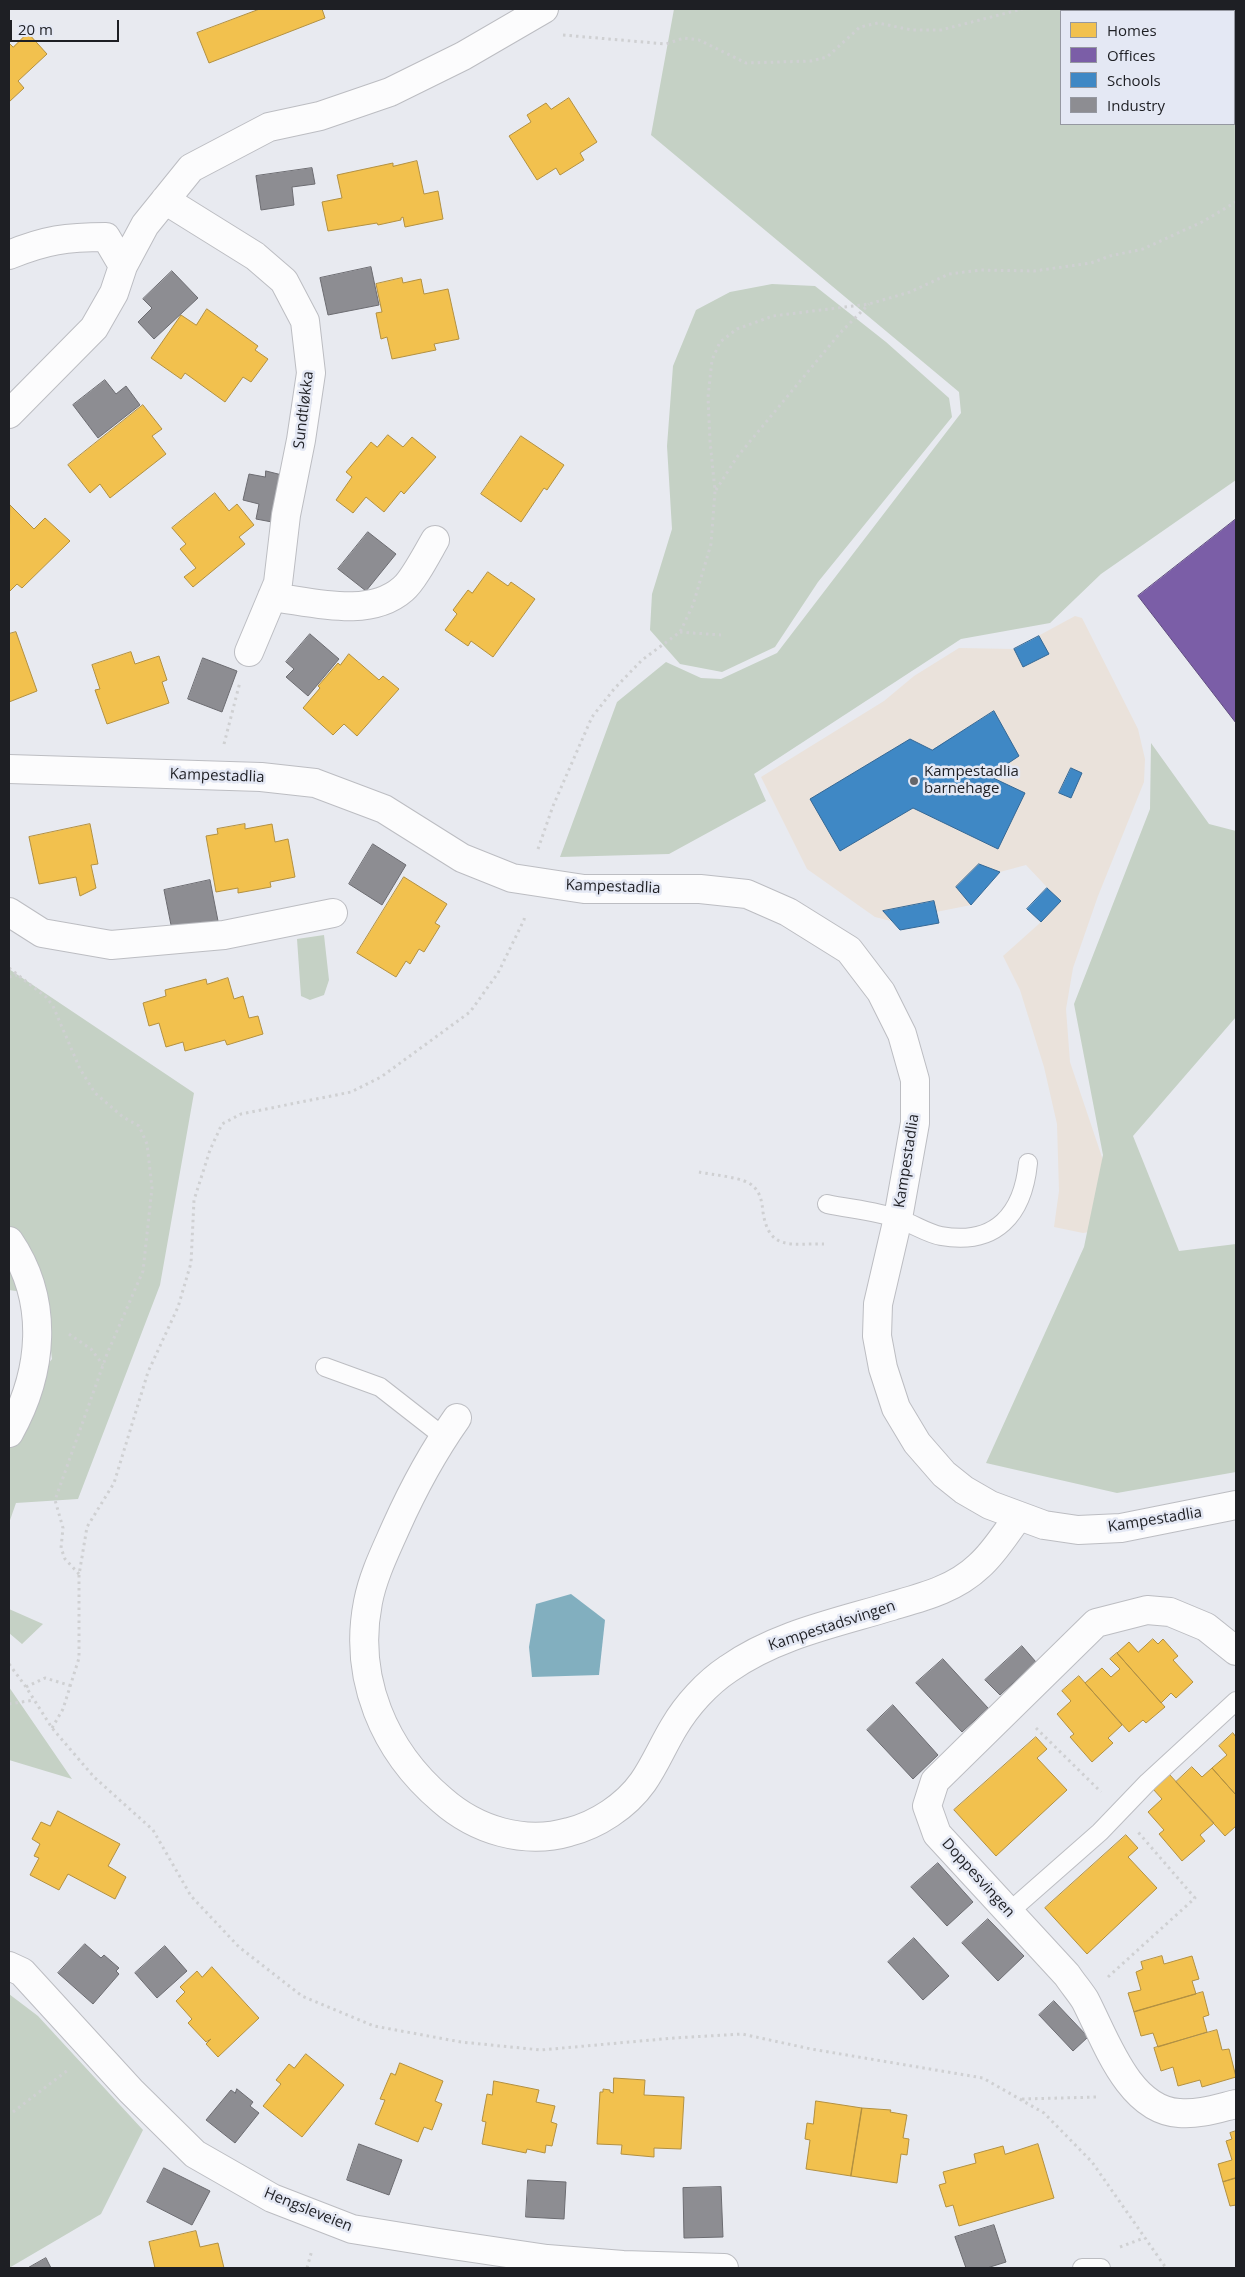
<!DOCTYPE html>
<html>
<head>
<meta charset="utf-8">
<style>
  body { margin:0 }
  #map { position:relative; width:1245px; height:2277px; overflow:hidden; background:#e8eaf0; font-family:"Open Sans",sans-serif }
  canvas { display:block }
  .frame { position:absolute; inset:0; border:10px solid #1e1f24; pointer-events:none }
  .legend { position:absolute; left:1060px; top:10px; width:175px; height:115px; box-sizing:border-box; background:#e4e8f4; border:1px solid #9598a1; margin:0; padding:6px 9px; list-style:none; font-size:15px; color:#1e1f24 }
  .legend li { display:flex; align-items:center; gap:10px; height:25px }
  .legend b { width:25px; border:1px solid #9598a1 }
  .scale { position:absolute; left:10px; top:20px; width:109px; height:22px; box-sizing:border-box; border:2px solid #1e1f24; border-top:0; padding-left:6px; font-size:15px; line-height:18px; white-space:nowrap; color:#1e1f24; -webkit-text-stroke:4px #e4e8f4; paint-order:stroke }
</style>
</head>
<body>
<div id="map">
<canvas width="1245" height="2277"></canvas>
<div class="frame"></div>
<ul class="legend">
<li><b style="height:14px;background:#f2c14e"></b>Homes</li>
<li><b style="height:14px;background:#7b5ea7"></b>Offices</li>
<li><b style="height:14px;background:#3f88c5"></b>Schools</li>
<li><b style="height:14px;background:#8d8d92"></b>Industry</li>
</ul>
<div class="scale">20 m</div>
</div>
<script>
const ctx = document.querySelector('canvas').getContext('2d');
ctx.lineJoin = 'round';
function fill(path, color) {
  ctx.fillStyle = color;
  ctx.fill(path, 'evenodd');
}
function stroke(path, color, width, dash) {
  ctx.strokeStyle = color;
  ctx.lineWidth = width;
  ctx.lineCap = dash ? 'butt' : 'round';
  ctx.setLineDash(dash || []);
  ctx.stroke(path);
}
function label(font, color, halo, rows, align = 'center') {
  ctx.font = font + ' "Open Sans",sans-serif';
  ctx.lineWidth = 5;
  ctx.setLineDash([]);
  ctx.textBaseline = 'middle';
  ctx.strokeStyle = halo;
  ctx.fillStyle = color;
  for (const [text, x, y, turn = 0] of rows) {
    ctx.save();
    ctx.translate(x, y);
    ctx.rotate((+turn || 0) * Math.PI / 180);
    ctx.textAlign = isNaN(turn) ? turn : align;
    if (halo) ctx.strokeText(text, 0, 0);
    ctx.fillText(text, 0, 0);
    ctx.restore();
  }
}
const education = new Path2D(`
  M1075,616L1082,618L1138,729L1145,759L1144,782L1098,896L1073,968L1066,1009L1070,1062L1108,1175L1102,1230L1083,1233L1054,1227L1059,1191L1057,1124L1044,1067L1020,990L1003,956L1041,922L1060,901L1026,865L1000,872L971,905L891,921L875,917L807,869L761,777L884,701L914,676L959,648L1014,649Z`);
const green = new Path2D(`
  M674,9H1236V480L1101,574L1050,623L961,639L754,774L766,801L669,854L560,857L617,702L666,662L701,678L721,679L777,653L961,413L959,392L651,135ZM1061,11H1234V124H1061Z
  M772,284L815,286L886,342L949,398L952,417L818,582L775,647L722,672L680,664L650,630L652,594L672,529L667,446L673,366L696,310L730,292Z
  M1151,743L1209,824L1236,831V1017L1133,1136L1179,1251L1236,1244V1472L1117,1493L986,1463L1084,1247L1103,1155L1074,1004L1150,809Z
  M324,935L329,980L324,995L310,1000L301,996L297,939Z
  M9,969L194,1093L160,1285L78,1499L16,1503L9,1523V1413L52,1359L44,1295L9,1290Z
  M9,1609L43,1624L22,1644L9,1633Z
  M9,1687L72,1779L9,1760Z
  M9,1994L38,2016L143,2130L101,2214L9,2268Z`);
const water = new Path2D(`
  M571,1594L605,1620L599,1675L532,1677L529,1647L536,1604Z`);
const homes = new Path2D(`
  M260,9H322L325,18L209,63L197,33Z
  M28,33L47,54L18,81L24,88L9,102V43L13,47Z
  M569,98L597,142L580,153L584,160L560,175L556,168L537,180L509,136L531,122L527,115L546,103L551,109Z
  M417,161L424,194L438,191L443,219L405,227L403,217L401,218V220L378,225L377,223L328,231L322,202L342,198L337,175L393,163V166Z
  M402,278L403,283L421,279L424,294L448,289L459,339L434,344L436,350L392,359L387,337L381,339L376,313L382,312L376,284Z
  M207,309L258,346L255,350L268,359L251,382L243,377L225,402L185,373L181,379L151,358L181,315L196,325Z
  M143,405L162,429L152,436L166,454L110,498L100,484L90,493L68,465Z
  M388,435L403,447L412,437L436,457L404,494L401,491L384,512L366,497L353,513L336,500L352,477L346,472L371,442L377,447Z
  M521,436L564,465L547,490L544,488L521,522L481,494Z
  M215,493L229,511L237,504L254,525L239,537L245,544L193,587L184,577L196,568L180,549L186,544L172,528Z
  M10,505L34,529L45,518L70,541L22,588L17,584L9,592Z
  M488,572L508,586L511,582L535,599L493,657L471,641L468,646L445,630L457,614L453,610L468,590L472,593Z
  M16,632L37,691L9,702V634Z
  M131,652L135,664L159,656L167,680L162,682L169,703L107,724L95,690L100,689L92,665Z
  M349,654L379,680L383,676L399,689L357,736L344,724L333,735L303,708L320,688L318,686L338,663L340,665Z
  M90,824L98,864L91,865L96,888L80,896L76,877L39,884L29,837Z
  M245,824V829L272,824L275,842L288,839L295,877L270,882L271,887L238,893V888L216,892L206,836L218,834L217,829Z
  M404,877L447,904L435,923L440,926L424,952L419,949L410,964L406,961L396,977L357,953Z
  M228,978L234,999L243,996L249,1018L258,1016L263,1034L227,1045L225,1040L185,1051L183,1042L166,1047L159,1023L149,1026L143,1003L166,996L165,990L206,979L207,984Z
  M1153,1639L1158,1644L1163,1639L1178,1656L1173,1660L1193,1682L1176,1698L1171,1693L1161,1703L1117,1653L1129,1642L1138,1652Z
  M1117,1653L1165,1707L1146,1723L1143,1720L1129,1732L1085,1683L1102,1668L1111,1677L1120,1669L1110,1659Z
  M1079,1676L1122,1725L1108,1738L1113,1743L1092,1762L1070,1737L1074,1734L1057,1714L1071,1701L1062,1691Z
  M1233,1733L1236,1737V1795L1212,1768L1227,1755L1219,1746Z
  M1036,1737L1047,1749L1037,1758L1067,1790L996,1856L954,1810Z
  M1192,1767L1202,1777L1212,1768L1236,1795V1826L1225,1836L1176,1782Z
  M1169,1774L1214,1823L1200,1835L1205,1841L1182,1861L1159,1834L1164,1830L1148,1812L1162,1799L1153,1789Z
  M58,1811L120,1844L108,1866L126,1877L115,1899L68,1874L59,1890L30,1875L39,1858L34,1856L40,1844L32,1839L41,1822L50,1826Z
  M1126,1835L1138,1848L1128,1857L1157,1888L1087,1954L1045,1908Z
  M1162,1956L1164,1964L1192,1956L1199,1979L1192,1981L1196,1994L1134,2012L1128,1993L1141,1990L1136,1972L1143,1969L1141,1962Z
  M212,1967L259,2018L218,2057L206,2044L211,2039L206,2042L188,2023L192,2019L176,2001L185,1992L180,1987L197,1971L202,1977Z
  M1203,1992L1209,2015L1203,2017L1207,2032L1158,2047L1153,2033L1141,2036L1134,2012Z
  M1217,2030L1222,2050L1229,2049L1236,2077L1202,2087L1200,2080L1178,2086L1173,2067L1161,2071L1154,2048Z
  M306,2054L344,2085L302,2137L263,2106L281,2084L276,2080L289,2064L294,2068Z
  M400,2063L443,2081L435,2101L442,2104L432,2130L424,2127L418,2142L375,2124L385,2100L380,2099L391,2073L395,2075Z
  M614,2078L645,2080L644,2095L684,2097L681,2149L654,2148V2157L621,2154L622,2145L597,2144L600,2092H603V2089L610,2090V2092L613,2093Z
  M494,2081L539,2090L536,2102L555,2106L551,2122L557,2124L552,2146L546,2145L545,2153L527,2149L526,2153L482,2144L486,2122L482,2121L487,2094L492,2095Z
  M816,2101L862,2108L851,2176L806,2169L810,2140L805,2139L807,2123L813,2124Z
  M862,2108L891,2110L890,2112L907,2115L903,2138L909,2139L907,2155L901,2154L897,2183L851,2176Z
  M1236,2131V2178L1223,2182L1218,2164L1232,2160L1226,2141L1232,2139L1230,2133Z
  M1038,2144L1054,2198L959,2226L953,2205L946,2207L939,2185L946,2183L943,2172L976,2163L974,2154L1003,2146L1005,2154Z
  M1236,2178V2205L1230,2206L1223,2182Z
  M196,2231L200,2247L218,2243L224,2268H155L149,2242Z`);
const offices = new Path2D(`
  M1236,519V723L1138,596Z`);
const schools = new Path2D(`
  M1039,636L1049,654L1023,667L1014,649Z
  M994,711L1019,756L989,776L1025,793L998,849L913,808L840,851L810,799L910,739L932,750Z
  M1071,768L1082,773L1071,798L1059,793Z
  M979,864L1000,872L971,905L956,887Z
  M1047,888L1061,901L1041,922L1027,909Z
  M934,901L939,923L900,930L883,911Z`);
const industry = new Path2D(`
  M312,168L315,184L292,187L294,205L261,210L256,176Z
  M371,267L379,305L328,315L320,278Z
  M172,271L198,298L154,339L138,322L152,308L143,299Z
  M105,380L116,394L126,386L140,405L98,438L73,405Z
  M266,471L282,475L272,522L256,519L259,504L243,500L249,474L265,477Z
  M368,532L396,554L366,591L338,569Z
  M310,634L339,659L308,696L286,677L294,669L286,662Z
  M203,658L237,671L222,712L188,699Z
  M373,844L406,865L382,905L349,884Z
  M210,880L218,921L172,930L164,890Z
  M1022,1646L1036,1662L1000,1695L985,1680Z
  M943,1659L988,1708L962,1732L916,1683Z
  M893,1705L938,1755L913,1779L867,1730Z
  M938,1863L973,1902L947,1926L911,1887Z
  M988,1919L1024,1956L998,1981L962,1943Z
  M914,1938L949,1976L923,2000L888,1962Z
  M85,1944L101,1958L104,1955L119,1968L116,1971L119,1974L93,2004L58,1973Z
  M165,1946L187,1971L157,1998L135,1973Z
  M1054,2001L1088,2037L1073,2051L1039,2015Z
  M237,2089L253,2102L250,2106L259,2113L235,2143L206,2120L231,2090L235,2093Z
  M359,2144L402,2160L389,2195L347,2180Z
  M164,2168L210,2191L192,2225L147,2202Z
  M528,2180L566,2182L564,2219L526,2217Z
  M721,2187L723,2237L684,2238L683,2188Z
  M994,2225L1006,2262L987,2268H966L955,2237Z
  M46,2258L51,2268H28Z`);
const path = new Path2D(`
  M563,35L666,44L684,38L699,40L746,63L811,61L827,57L860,27L878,23L912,30H941L1022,9
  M716,490L737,457L840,333L869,304
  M680,632L721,635
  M224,744L240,682
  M538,849L553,806L592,717L614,689L642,660L680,632L693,605L711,544L715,491L710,441L708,397L712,360L720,342L737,329L773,316L869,304L910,292L949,274L981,270L1034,271L1091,263L1110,256L1143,249L1202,222L1236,202
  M9,968L46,997L53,1006L80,1069L95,1093L123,1117L139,1126L147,1144L152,1188L143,1271L107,1354L55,1500L63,1528L61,1548L65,1559L79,1574
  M9,977L17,975
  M699,1172C712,1175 746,1177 754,1187C761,1194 762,1203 763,1212C769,1252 792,1243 824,1244
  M69,1334L91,1349L103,1365
  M9,1664L26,1687L52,1728L94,1777L153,1830L191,1896L239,1947L302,1996L374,2026L461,2042L541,2050L674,2038L742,2034L811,2049L983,2078L1044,2113L1092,2162L1166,2268
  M26,1687L45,1678L72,1686
  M9,1704L34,1700
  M52,1728L63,1709L79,1658V1575L87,1527L114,1483L148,1372L178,1307L191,1263L194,1200L210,1150L222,1124L241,1114L351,1092L381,1077L470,1012L498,973L524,920L525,914
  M1036,1728L1101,1792
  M1108,1977L1195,1898L1138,1832
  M1022,2099L1098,2097
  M13,2112L68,2070
  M1120,2247L1144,2238
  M307,2268L312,2250`);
const lane = new Path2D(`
  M827,1204C850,1209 876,1211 898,1219C912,1223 926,1233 941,1236C996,1246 1023,1214 1028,1163
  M325,1367L380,1387L444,1437
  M1009,1912L1100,1832L1148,1782L1236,1701
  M1082,2268H1101`);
const street = new Path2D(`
  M165,200L255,256L284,281L305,321L311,373L301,440L286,515L278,583L249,652
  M9,255C45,240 67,237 106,237L123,266
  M9,414L94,328L114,293L123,266L145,225L191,168L269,127L320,116L390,92L463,56L544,9
  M272,597C313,602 369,619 403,589C413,581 428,552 435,540
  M9,769L261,777L315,783L384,809L462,858L512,878L584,889H700L747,894L788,912L849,950L881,992L902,1034L915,1080V1123L898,1218L878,1304L877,1336L883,1368L896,1408L917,1443L944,1474L964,1490L990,1505L1044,1525L1078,1530L1121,1528L1236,1505
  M9,912L42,933L111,945L224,935L333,913
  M9,1241C50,1301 43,1373 9,1433
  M457,1418C433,1452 413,1489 396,1527C385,1552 373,1576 368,1602C353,1678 384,1751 442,1800C476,1830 524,1845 569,1832C597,1825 626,1806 643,1782C655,1765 663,1745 674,1727C687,1705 707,1683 728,1669C776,1635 836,1623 892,1606C923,1597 955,1589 979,1566C994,1553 1006,1533 1018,1517
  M1236,1651L1206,1627L1170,1612L1147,1610L1096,1623L935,1781L927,1806L937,1834L1067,1975C1073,1984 1080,1992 1085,2000C1105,2038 1128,2110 1179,2113C1198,2115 1219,2108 1236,2104
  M9,1966L22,1972L131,2091L195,2154L272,2198L352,2229L439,2243L547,2259L623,2265L724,2268`);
const markers = [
  [914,781,5,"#65666b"]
];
const streetNames = [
  ["Sundtløkka",304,410,-83],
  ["Kampestadlia",217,776,2],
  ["Kampestadlia",613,887,2],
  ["Kampestadlia",907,1161,-81],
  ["Kampestadlia",1155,1520,-9],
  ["Kampestadsvingen",832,1626,-18],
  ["Doppesvingen",978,1878,48],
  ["Hengsleveien",308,2210,22]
];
const poiNames = [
  ["Kampestadlia",924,772],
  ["barnehage",924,789]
];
fill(education, '#eae2db');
fill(green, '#c5d1c5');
fill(water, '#82afbf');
fill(homes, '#f2c14e');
stroke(homes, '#b29041', 1);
fill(offices, '#7b5ea7');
stroke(offices, '#5f4b80', 1);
fill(schools, '#3f88c5');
stroke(schools, '#356895', 1);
fill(industry, '#8d8d92');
stroke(industry, '#6c6c71', 1);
stroke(lane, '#bcbdc2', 20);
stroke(street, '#bcbdc2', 30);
stroke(path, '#cfd0d2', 3, [2.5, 4]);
stroke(lane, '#fcfcfd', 18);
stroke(street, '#fcfcfd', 28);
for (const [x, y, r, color] of markers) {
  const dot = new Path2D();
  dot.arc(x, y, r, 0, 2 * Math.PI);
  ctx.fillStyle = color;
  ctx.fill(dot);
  stroke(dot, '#e4e8f4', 2);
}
label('15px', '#1e1f24', '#e4e8f4', streetNames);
label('15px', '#1e1f24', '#e4e8f4', poiNames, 'left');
</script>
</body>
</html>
